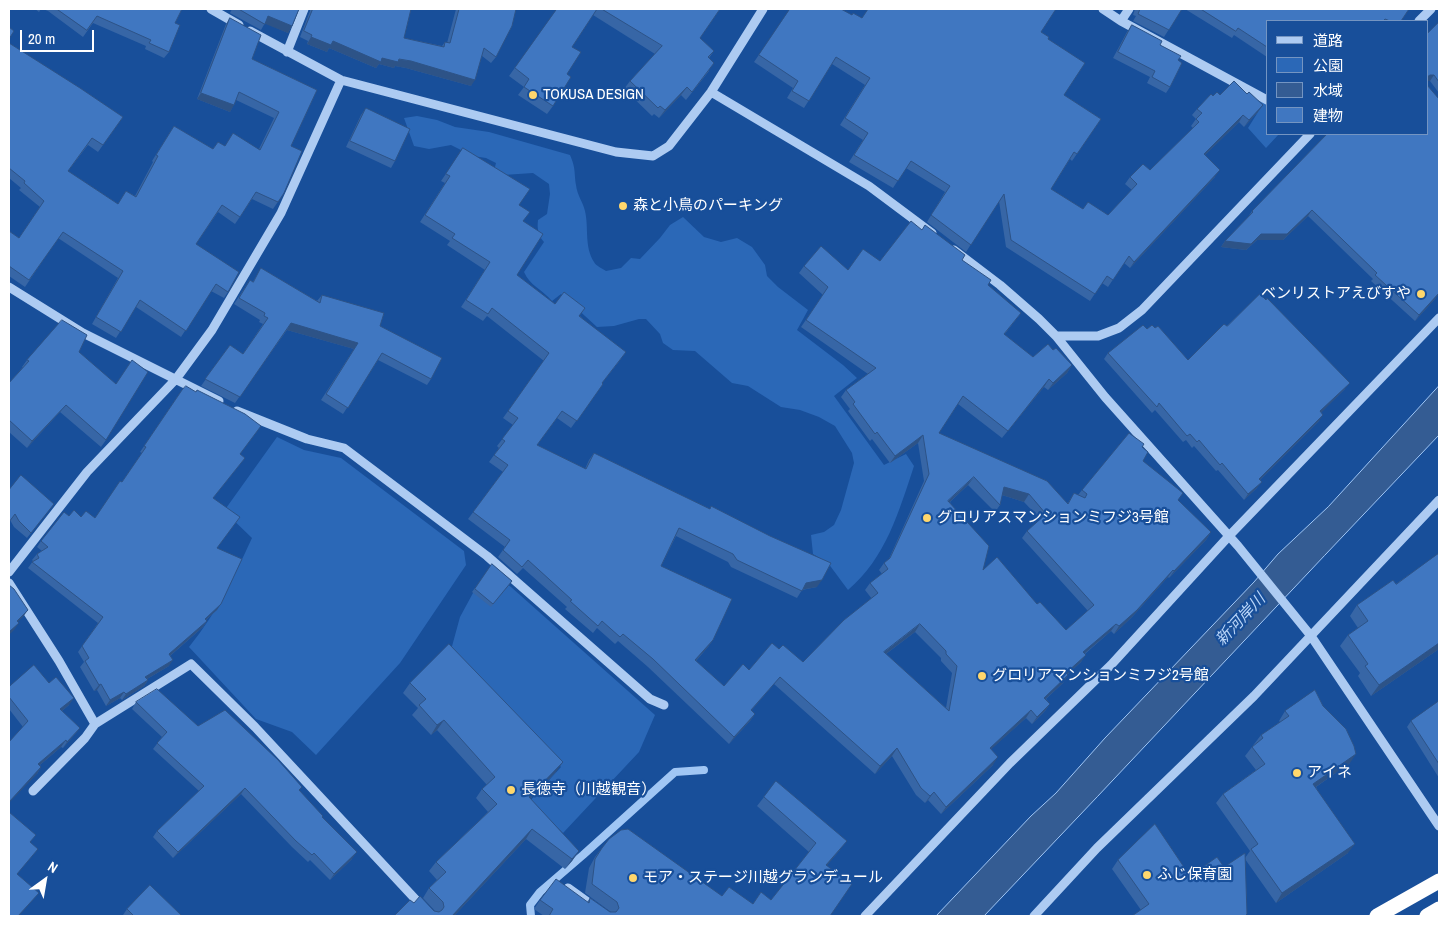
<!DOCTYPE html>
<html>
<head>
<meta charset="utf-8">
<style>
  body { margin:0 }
  #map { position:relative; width:1448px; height:925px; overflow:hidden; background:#184f9a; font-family:"Archivo Narrow","Noto Sans JP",sans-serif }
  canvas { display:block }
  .frame { position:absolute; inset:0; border:10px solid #fff; pointer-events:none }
  .legend { position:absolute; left:1266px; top:20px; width:162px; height:115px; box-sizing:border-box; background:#184f9a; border:1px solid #7495c2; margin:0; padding:6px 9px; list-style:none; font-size:15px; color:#fff }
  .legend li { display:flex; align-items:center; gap:10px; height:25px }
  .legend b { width:25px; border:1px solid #7495c2 }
  .north { position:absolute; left:20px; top:855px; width:50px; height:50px; -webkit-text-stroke:4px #184f9a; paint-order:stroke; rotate:32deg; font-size:14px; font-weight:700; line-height:20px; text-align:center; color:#fff }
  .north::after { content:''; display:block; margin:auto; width:18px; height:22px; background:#fff; clip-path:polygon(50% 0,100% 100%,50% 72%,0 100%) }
  .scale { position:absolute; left:20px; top:30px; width:74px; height:22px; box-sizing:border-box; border:2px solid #fff; border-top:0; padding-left:6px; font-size:15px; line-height:18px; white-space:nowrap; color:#fff; -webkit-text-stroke:4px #184f9a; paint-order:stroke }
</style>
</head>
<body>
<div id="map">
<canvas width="1448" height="925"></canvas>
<div class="frame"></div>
<ul class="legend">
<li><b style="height:6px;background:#adcbf2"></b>道路</li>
<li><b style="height:14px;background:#2b68b7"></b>公園</li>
<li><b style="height:14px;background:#345c93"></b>水域</li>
<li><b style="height:14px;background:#4077c1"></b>建物</li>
</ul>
<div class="north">N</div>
<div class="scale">20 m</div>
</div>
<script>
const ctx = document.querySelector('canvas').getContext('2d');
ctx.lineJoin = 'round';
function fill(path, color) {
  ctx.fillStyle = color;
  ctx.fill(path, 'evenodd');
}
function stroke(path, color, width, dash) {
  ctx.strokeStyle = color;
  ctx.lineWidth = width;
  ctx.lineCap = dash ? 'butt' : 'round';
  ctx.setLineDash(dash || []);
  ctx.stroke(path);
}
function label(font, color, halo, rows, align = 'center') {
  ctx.font = font + ' "Archivo Narrow","Noto Sans JP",sans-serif';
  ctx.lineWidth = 4.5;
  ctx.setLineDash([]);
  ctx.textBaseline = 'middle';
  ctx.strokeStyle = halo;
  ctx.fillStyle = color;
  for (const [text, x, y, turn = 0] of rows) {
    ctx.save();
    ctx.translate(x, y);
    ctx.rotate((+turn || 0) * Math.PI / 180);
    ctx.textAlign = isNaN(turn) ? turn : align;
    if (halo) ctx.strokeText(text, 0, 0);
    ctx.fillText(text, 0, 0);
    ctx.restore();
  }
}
const green = new Path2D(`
  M1261,101L1267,105V134H1279L1266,148L1248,128L1258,112L1254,105Z
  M417,116L437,120L455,127L489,132L570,155C576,169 574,172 576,185C577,195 583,202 585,211C589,228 584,246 594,262C596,266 602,268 606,271L621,268L631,258L640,259L660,238L670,225L683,217L704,237L721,242L737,238L752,247L765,265L767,276L778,287L808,310L797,330L843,365L857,378L834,396L884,465L906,454L914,466C899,511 886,558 848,590L828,563L813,554L811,535L824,532L834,525L841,510L854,463L852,453L835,426L819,417L800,410L781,407L748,386L732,383L695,351L673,350L663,343L660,334L646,319H639L614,326L597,327L561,294L552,301C542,289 530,286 524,272L544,242C538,235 537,229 538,220L547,214L550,194L549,184L533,173L503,175L494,171L496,163L486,158L473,156L451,145L429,149L414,146L404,118Z
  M277,437L304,450L341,458L464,551L466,565L400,663L316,755L292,732L256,719L189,647C218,611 233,579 252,538L224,511Z
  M489,570L511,587L655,715L639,752L563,833L530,801L561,767L451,650L460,617L473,593Z`);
const water = new Path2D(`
  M1439,386V435C1286,595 1136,757 984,916H936L1031,816L1056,793L1105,738L1254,582L1278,554L1328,507Z`);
const stream = new Path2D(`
  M531,916L530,905L540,892L583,855L675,772L704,770`);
const minor = new Path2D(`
  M211,9L239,25
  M1103,9L1121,21L1267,100
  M1121,21L1129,9
  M1419,21L1431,9
  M250,31L341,80L616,152L653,156L669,146L711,92L763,9
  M287,52L304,9
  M711,92L869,186L932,233
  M954,250L1000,285L1039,319L1056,336L1105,397L1238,546L1311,636L1439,826
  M9,287L83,333L219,401
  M1056,336H1098L1119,328L1142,310L1310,134
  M237,411L307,439L344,448L487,556L650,699L664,705
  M9,572L87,472L176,379L212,330L281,213L341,80
  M9,583L59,661L95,724
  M33,791L85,738L95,724L191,664L255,727L431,916
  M568,888L607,916
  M865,916L1010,763L1111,665L1229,536L1439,318
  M1034,916L1097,848L1254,696L1439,500`);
const highway = new Path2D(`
  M1377,916L1439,881
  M1427,916L1439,909`);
const wall = new Path2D(`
  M35,9H41L39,12Z
  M43,9H182L175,23L169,52L164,58L145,49L146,46L93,23L83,37L48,11Z
  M232,9H299L292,26L288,33L265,23L261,30L230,13Z
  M310,9H411L404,38L442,46L445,42L447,43L456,9H516L496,57L491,63L482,56L471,86L406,68L395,66L394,68L379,64L376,68L329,48L327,52L307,44L308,41L300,37L310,11Z
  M557,9H720L700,38L714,51L709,58V71L686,100L681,95L659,118L654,114L652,116L624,89L630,81L655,54L593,15L572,47L567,74L553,106L547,114L518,95L524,87L509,76Z
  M790,9L852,15L862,18L1041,32L1048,39L1064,95L1101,119L1072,161L1070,159L1051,189L1083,209L1108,215L1132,190L1125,184L1130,177L1150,170L1193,128L1191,126L1196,119L1192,115L1197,109L1213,96L1220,95L1258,112L1244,127L1239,122L1205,155L1215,177L1130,268L1124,263L1108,287L1102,283L1090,301L1006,247L999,201L966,252L927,222L945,192L906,168L893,188L849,162L863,140L840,125L865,85L832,64L804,108L787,98L793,88L754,62Z
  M1135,9H1182L1164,37L1133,21L1136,16L1133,15Z
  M1185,9H1409L1401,21H1267V57L1234,35L1232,38Z
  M230,18L252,59L317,90L291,146L284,193L273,209L252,199L235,224L218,212L196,244L228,292L224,298L211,291L181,337L136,307L116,338L92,324L118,278L58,238L25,287L9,276V231L19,238L40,207L19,190L21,188L9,178V43L123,117L98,152L88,145L68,171L118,204L126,191L135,196L153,162L152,161L174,126L213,149L218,142L225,146L259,149L274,118L236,100L230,112L197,99L226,24Z
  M1439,22V93L1430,81Z
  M1132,25L1160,45L1178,60L1170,87L1166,93L1147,83L1150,77L1113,58L1127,32Z
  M366,108L395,161L391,168L346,147L361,115Z
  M1327,134L1439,293L1435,299L1415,321L1371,281L1373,279L1308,216L1283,240H1257L1246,250L1221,247L1225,241L1248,217L1252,211Z
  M458,156L519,205L523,221L517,275L555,304L580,316L621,359L602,383L603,384L571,428L557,418L537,445L585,469L589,460L594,453L817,587L802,590L797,598L731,567L728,562L676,536L661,566L713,640L708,647L696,661L724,686L749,670L779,649L803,662L872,599L865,590L870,583L882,574L879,570L884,563L888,561L924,481L918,443L890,463L872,439L870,441L848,411L850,409L841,397L846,390L868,374L801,327L823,295L799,273L804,266L848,270L880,261L962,260L988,285L1021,313L1004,335L1033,357L1053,350L1072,365L1067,373L1048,390L1044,387L1002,438L958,404L939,433L1068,503L1074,493L1078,495L1082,490L1142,447L1143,461L1178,501L1211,532L1206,540L1169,578L1168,577L1132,617L1114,634L1111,631L1085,654L1081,662L1068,674V675L1063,683L1046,699L1050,704L1045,711L1032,724L1026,718L991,749L993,765L941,814L928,800L925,803L916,795L892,756L875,774L774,684L751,711L755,714L750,721L729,744L648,667L618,641L615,644L597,628L593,633L565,609L567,607L523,568L517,574L498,557L505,547L468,519L503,472L489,462L499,448L497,446L513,425L503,418L544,361L487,316L483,321L461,307L485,270L447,245L450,241L420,222L445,183L441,181ZM968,485L995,512L1000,505L1002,495L1024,502L1040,519L1027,531L1022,538L1088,611L1066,630L1037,604L983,570L950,502ZM915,632L941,658V661L952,673L946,708L886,654Z
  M261,268L317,301L322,295L380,326L431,379L427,385L378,360L343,414L321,400L354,349L287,330L235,403L201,386L230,345L243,354L263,324L259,322L260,320L234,304L250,280L253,282Z
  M1227,326L1345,389L1321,412L1319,421L1260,480L1257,488L1244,500L1218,470L1216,471L1194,446L1192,448L1186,440L1183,442L1155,410L1152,413L1104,359L1108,353L1147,329L1188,360Z
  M79,352L106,440L101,447L60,412L27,448L9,432V383L23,367H22L27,360Z
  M182,390L240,454L245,458L213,498L217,548V610L206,620L207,621L203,627L170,656L169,666L147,679L148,680L144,686L122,700L120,698L106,706L97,690L94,691L80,667L84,662L78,652L98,623L28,568L33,561L32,560L37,554L42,551L37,547L41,541L69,516L95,518L122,482L142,453L140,452Z
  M9,490L50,509L27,538L14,527L10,520Z
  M492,564L512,581L491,607L472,592Z
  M1396,584L1439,649L1371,696L1358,676L1360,673L1340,646L1348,635L1358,628L1350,616L1357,605Z
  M410,683L556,772L530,799L579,851L572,861L565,869L526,839L454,916H394L414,903L435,911L423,898L429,888L437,880L429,871L436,862L488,812L476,798L482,789L487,785L437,730L431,735L412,715L418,708L403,693Z
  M9,687L69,705L62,711L80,728L75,734L63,748L61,747L40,765L41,767L37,774L23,727L9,709Z
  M1439,701V778L1407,727L1411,721Z
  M136,702L198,726L300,791L322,817L352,859L330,880L310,860L308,862L292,847L241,794L173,858L153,837L157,831L199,791L153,749L162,737L132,709Z
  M1285,711L1350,763L1316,787L1348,853L1276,903L1245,859L1247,914L1246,916H1132L1141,910L1112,869L1118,860L1190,876L1224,867L1245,858L1250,851L1216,803L1223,794L1256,770L1245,756L1261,735L1280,722L1279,721Z
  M764,797L840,850L827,865L830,916H544L534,909L540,900L587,902L590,898L610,912H611L585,893L589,868L595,857L602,848L722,896L753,904L761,892L771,900L809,852L757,806Z
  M127,909L182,916H124L123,915Z`);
const shadedWall = new Path2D(`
  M268,16L292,26L288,33L263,23Z
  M311,37L333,41L382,58L411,61L475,80L471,86L406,68L395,66L394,68L379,64L376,68L329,48L327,52L307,44Z
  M1430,75H1434L1430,81H1427V77Z
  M687,87L681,95L659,118L665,110Z
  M201,93L234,105L230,112L197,99Z
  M1263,105L1258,112L1244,127L1249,120Z
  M1243,115L1239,122L1199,161L1204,154Z
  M1220,170L1215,177L1130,268L1134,262Z
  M1312,210L1308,216L1283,240H1257L1246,250L1221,247L1225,241Z
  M1439,293L1435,299L1415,321L1419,315Z
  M291,323L358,343L354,349L287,330Z
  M1072,365L1067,373L1048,390L1053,383Z
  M1049,379L1044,387L1002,438L1008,431Z
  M1350,383L1345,389L1316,418L1320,411Z
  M66,405L60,412L27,448L32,441Z
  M1323,415L1319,421L1255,485L1259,479Z
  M923,435L918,443L890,463L895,456Z
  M974,477L968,485L943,508L948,501Z
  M1262,482L1257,488L1244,500L1248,494Z
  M1004,487L1029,494L1024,502L999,494Z
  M1211,532L1206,540L1169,578L1174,571Z
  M1173,570L1168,577L1132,617L1114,634L1119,626Z
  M822,580L817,587L800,590L806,583Z
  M221,604L217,610L200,625L205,619Z
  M28,610L23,617L12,627L17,621Z
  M207,621L203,627L165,660L169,654Z
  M19,623L14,630L9,635V632Z
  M920,624L915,632L879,659L884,652Z
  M1116,624L1111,631L1078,659L1083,652Z
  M713,640L708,647L690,667L695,660Z
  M1439,643V649L1371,696L1379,685Z
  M1086,655L1081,662L1061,680L1066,673Z
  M173,660L169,666L140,683L145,677Z
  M1068,675L1063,683L1039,705L1044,698Z
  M780,677L774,684L746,717L751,710Z
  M148,680L144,686L122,700L126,694Z
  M101,684L97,690L94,691L99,685Z
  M124,692L120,698L106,706L110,700Z
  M74,698L69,705L56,716L60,709Z
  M1050,704L1045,711L1032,724L1037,717Z
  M1031,710L1026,718L985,755L990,748Z
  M755,714L750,721L729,744L734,737Z
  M444,720L437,730L431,735L437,725Z
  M80,728L75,734L63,748L67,742Z
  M66,740L61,747L34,770L38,764Z
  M897,748L892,756L875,774L880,766Z
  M1356,754L1350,763L1307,793L1313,784Z
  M998,757L993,765L941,814L946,807Z
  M563,762L556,772L522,807L529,797Z
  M41,767L37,774L9,803V802Z
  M245,788L241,794L173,858L178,852Z
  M934,792L928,800L925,803L930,796Z
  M532,829L526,839L454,916H452Z
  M847,841L840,850L820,874L826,865Z
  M1355,844L1348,853L1276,903L1282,893Z
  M579,851L572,861L565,869L572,859Z
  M357,852L352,859L330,880L334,874Z
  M39,893L34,899L19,916H18Z`);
const building = new Path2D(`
  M57,9H182L175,23L180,25L169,52L149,43L151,40L97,16L87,30Z
  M239,9H299L292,26L268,16L265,24Z
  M313,9H411L404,38L444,47L445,42L450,43L459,9H516L512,26L496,57L484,48L475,80L411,61L399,59L398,62L382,58L381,62L333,41L331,45L311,37L312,35L304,31Z
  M557,9H597L572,47L581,52L567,74L571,77L553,106L524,87L529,79L515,68Z
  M602,9H720L700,38L714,51L708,57L714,63L692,92L687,87L665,110L660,106L658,108L630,81L662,46Z
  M790,9H841L852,15L853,13L862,18L868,9H1056L1041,32L1049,37L1048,39L1085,63L1064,95L1101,119L1077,154L1074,152L1051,189L1083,209L1088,202L1108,215L1137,184L1130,177L1143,164L1150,170L1199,122L1196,119L1202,113L1197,109L1211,94L1213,96L1217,92L1220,95L1234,81L1247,94L1249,92L1263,105L1249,120L1243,115L1204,154L1220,170L1134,262L1129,256L1113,280L1107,276L1095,294L1011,240L1004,194L971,245L931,215L950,186L911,161L898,181L854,155L868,133L845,118L870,78L836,57L809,101L792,91L798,81L759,55Z
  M1139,9H1182L1169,30L1138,14L1140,9Z
  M1201,9H1409L1401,21H1390L1385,19L1383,21H1267V47L1238,28L1236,31Z
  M230,18L261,35L252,59L317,90L291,146L302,151L284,193L278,202L256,192L240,217L222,205L196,244L239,272L228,292L216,284L186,331L140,300L121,332L96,317L123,271L63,232L29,280L9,266V231L19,238L44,201L24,183L25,181L9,168V43L80,88L123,117L103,145L92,138L68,171L118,204L126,191L136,197L158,156L156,155L174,126L213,149L218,142L225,146L233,133L260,150L279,112L239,92L234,105L201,93Z
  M1439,22V82L1434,75H1430L1427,77V34Z
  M1132,25L1162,41L1160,45L1181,56L1178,60L1182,63L1170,87L1152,77L1155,71L1118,52Z
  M9,27L14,31L9,39Z
  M1427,85L1439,99V293L1419,315L1375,275L1377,273L1312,210L1287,234H1261L1251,244L1225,241L1253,212L1252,211L1327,134H1427Z
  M366,108L410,129L395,161L350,141Z
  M463,148L530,189L519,205L530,212L523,221L543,234L517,275L555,304L564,292L585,308L579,316L626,352L602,383L603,384L577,421L562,411L537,445L586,469L594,453L710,509L711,506L770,536L831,563L822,580L806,583L802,591L737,560L733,554L679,528L661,566L732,599L713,640L695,660L724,686L743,664L749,670L772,643L779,649L783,645L803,662L844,620L878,593L870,583L888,569L884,563L890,558L929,474L923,435L895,456L877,432L875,434L853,404L855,402L846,390L876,368L806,320L828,287L804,266L821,246L848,270L863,249L880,261L911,221L922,230L925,225L965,255L962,260L991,280L988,285L1021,313L1004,334L1033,357L1048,344L1053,350L1056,348L1072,365L1053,383L1049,379L1008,431L963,396L939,433L1047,481L1068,504L1074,493L1085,498L1087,494L1082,490L1129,433L1144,444L1142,447L1148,452L1143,461L1183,493L1178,500L1211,532L1174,571L1173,570L1137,610L1119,626L1116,624L1083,652L1086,655L1066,673L1068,675L1044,698L1050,704L1037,717L1031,710L990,748L998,757L946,807L934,792L930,796L921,788L897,748L880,766L780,677L751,710L755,714L734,737L653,659L623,634L620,637L602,621L598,626L570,601L572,600L528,560L522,567L503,550L510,540L473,512L508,465L494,455L505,441L502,439L518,418L508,411L549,353L492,308L488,314L466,300L490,262L452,238L455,234L425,215L450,176L446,174ZM974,477L1000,505L1004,487L1029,494L1046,514L1027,531L1094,605L1066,630L1040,602L1037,604L997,557L983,570L989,546L948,501ZM920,624L946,651V654L957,666L949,711L884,652Z
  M261,268L320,303L322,295L384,313L380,326L442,358L431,379L382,353L348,408L326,394L358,343L291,323L240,397L205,379L230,345L243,354L268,318L264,316L265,313L239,298L250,280L253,282Z
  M1260,294L1266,300L1267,298L1350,383L1320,411L1323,415L1259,479L1262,482L1248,494L1222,463L1220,465L1199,440L1197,442L1190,434L1187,436L1159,403L1157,407L1108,353L1143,325L1147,329L1152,325L1155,328L1158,326L1188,360L1224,324L1227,326Z
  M62,320L87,335L79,352L116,384L132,360L148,372L106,440L66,405L32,441L9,420V383L29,361L27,360Z
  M186,386L196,392L197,390L245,414L261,426L240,454L245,458L213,498L240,517L217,548L242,559L221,604L205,619L207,621L169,654L173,660L145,677L148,680L126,694L124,692L110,700L101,684L99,685L85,661L89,658L82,646L103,617L32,562L39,558L37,554L48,547L41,541L64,512L69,516L74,510L81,517L86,511L95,518L120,481L122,482L146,447L144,446L182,390Z
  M21,475L54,504L31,533L19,521L15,514L9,522V490Z
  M1438,554L1439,556V643L1379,685L1365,666L1368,664L1348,635L1368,621L1357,605L1393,580L1396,584Z
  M492,564L512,581L493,604L475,589Z
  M9,585L14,589L28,610L17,621L19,623L9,632Z
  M449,644L563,762L529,797L579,851L572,859L532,829L452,916H394L410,900L414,903L420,896L434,911L439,912L442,910L444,907L443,902L429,888L446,872L436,862L497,804L482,789L495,777L444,720L437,725L419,705L426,699L410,683Z
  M34,665L49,683L56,677L74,698L60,709L80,728L67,742L66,740L38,764L41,767L9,802V742L28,721L9,697V687Z
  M157,689L198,726L225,710L278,760L302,787L299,790L323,816L322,817L357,852L334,874L314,853L312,855L296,841L245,788L178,852L157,831L204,786L157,743L167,732L136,702Z
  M1315,690L1323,706L1346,729L1354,746L1356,754L1313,784L1355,844L1282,893L1251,849L1258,844L1223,794L1265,764L1252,747L1263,738L1261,735L1289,716L1285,711Z
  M1439,701V764L1411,721Z
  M776,781L847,841L826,865L852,884L830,916H549L553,909L540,900L556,879L589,903L590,898L610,912H616L619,908L617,902L592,884L595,859L602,848L609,839L621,830L628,829L722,896L729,887L753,904L761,892L771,900L816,843L764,797Z
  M9,812L36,835L30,842L38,849L17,874L39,893L18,916H9Z
  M1155,824L1190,876L1217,857L1224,867L1245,853L1247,914L1245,916H1132L1149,904L1118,860Z
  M150,885L182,916H134L127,909Z`);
const markers = [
  [533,95,5,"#ffd76d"],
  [623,206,5,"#ffd76d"],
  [1421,294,5,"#ffd76d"],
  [927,518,5,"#ffd76d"],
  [982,676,5,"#ffd76d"],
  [1297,773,5,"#ffd76d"],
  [511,790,5,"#ffd76d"],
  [1147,875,5,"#ffd76d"],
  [633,878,5,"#ffd76d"]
];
const poiNames = [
  ["TOKUSA DESIGN",543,95],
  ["森と小鳥のパーキング",633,206],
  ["ベンリストアえびすや",1411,294,"right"],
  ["グロリアスマンションミフジ3号館",937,518],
  ["グロリアマンションミフジ2号館",992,676],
  ["アイネ",1307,773],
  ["長徳寺（川越観音）",521,790],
  ["ふじ保育園",1157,875],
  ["モア・ステージ川越グランデュール",643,878]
];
const waterNames = [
  ["新河岸川",1241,620,-47]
];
fill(green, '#2b68b7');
fill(water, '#345c93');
stroke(water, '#a0c6f4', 1);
stroke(stream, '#a0c6f4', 8);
stroke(minor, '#adcbf2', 9);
stroke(highway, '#fff', 15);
fill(wall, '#3766a6');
fill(shadedWall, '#2d5387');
fill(building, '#4077c1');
stroke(building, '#2d5387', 1);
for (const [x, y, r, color] of markers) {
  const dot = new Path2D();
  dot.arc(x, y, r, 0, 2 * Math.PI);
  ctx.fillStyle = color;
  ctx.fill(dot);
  stroke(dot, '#184f9a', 2);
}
label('15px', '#fff', '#184f9a', poiNames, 'left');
label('italic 16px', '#b9d5f8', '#184f9a', waterNames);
</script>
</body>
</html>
